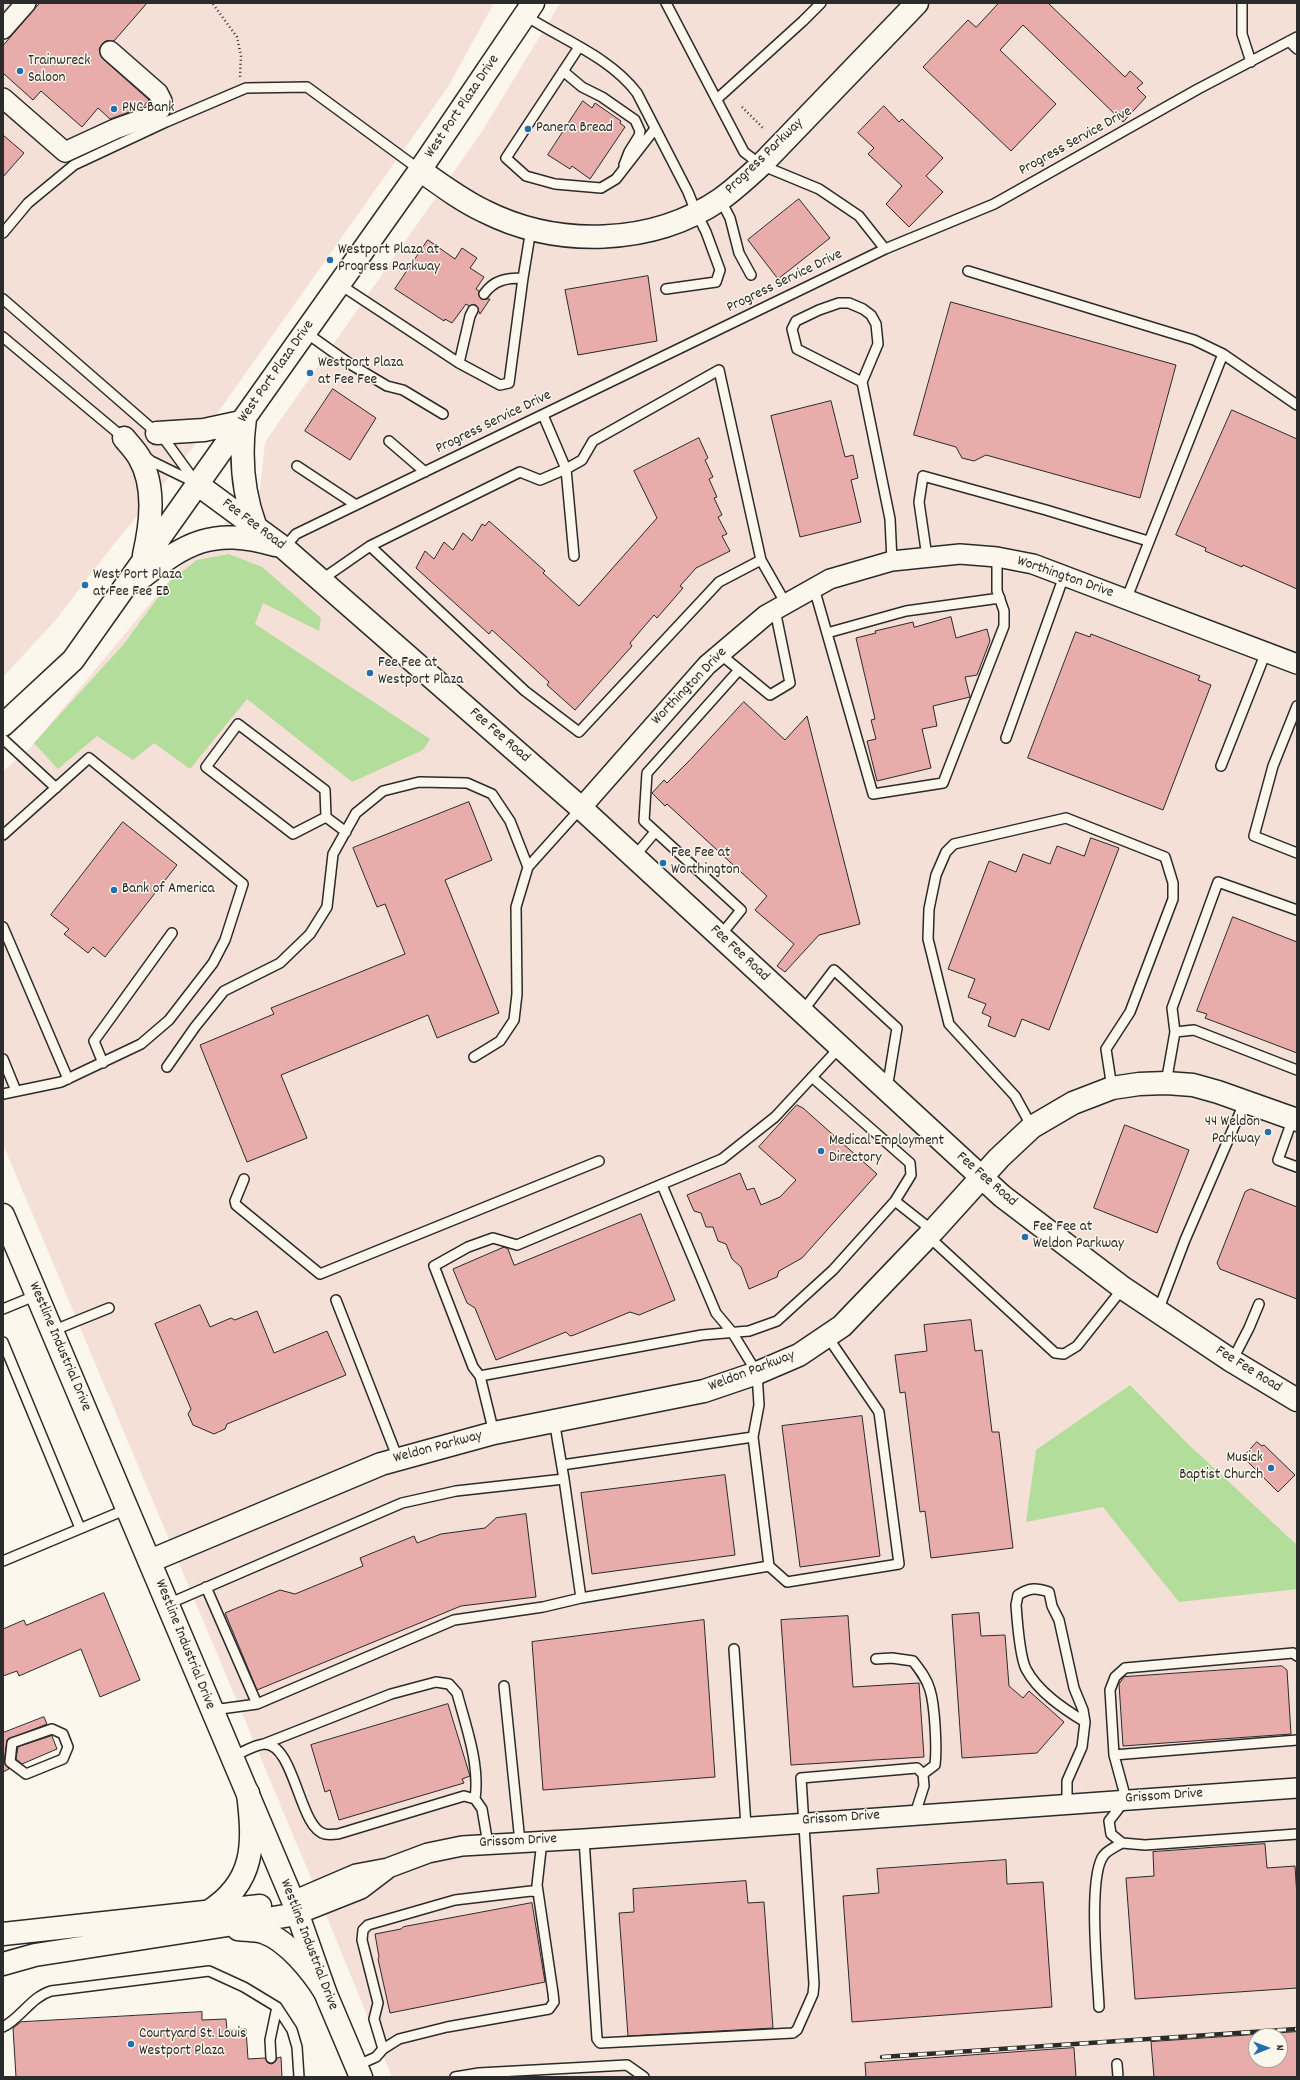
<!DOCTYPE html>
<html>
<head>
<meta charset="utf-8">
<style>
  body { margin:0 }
  #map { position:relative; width:1300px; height:2080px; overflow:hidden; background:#fbf7ec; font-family:Dekko,sans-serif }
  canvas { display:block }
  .frame { position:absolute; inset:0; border:4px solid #2b2b2b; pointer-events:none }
  .north { position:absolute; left:1248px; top:2028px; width:40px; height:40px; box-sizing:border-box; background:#fbf7ec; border:1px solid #a8a59f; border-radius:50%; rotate:89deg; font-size:11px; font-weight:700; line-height:16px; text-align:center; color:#2b2b2b }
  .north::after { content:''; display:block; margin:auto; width:14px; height:18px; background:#1f6fb2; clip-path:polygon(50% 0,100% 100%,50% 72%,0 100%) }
</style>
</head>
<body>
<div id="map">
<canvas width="1300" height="2080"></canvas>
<div class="frame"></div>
<div class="north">N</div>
</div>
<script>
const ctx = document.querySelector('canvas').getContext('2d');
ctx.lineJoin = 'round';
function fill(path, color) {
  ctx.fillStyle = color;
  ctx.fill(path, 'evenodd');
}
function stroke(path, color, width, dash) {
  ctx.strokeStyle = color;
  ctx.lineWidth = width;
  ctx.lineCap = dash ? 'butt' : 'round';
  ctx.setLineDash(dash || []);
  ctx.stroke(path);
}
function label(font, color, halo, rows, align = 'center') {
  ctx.font = font + ' Dekko,sans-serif';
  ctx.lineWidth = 3;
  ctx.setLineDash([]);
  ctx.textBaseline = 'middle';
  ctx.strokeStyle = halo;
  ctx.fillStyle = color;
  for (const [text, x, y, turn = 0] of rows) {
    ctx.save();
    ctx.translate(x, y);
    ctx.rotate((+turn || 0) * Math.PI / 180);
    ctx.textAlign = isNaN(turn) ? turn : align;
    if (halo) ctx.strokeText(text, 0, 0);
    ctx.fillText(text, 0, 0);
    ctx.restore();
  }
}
const built = new Path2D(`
  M3,3H494L448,87L195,445L107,553L55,621L3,677Z
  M560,3H1297V2077H392L309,1873L3,1144V771L30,748L183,564L260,490L265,442L483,130ZM1256,2036H1280V2060H1256Z`);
const green = new Path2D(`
  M229,554L262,567L321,618L319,631L263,603L255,624L430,739L423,750L352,782L247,699L190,769L154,743L133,760L97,736L58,769L34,743L123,645L171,580L197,560Z
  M1130,1385L1189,1445L1297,1545V1589L1179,1602L1103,1507L1026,1522L1036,1450Z`);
const building = new Path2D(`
  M40,3H147L114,41H106L102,44L99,49L103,59L149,100L143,107L110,119L98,108L82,127L41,91L33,100L3,73V46Z
  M999,3H1048L1125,77L1130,71L1143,83L1137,88L1146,97L1123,122L1023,25L1000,50L1056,104L1011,151L923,67L968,20L976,27Z
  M583,101L592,108L595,103L621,121L620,123L625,127L590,179L572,166L570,169L548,155Z
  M884,106L899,122L902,119L943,158L926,176L943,192L909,227L886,204L902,186L868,154L874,148L858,133Z
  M3,135L24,153L3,177Z
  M799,199L830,238L778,279L748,240Z
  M428,240L455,259L462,248L477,258L470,268L484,277L476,289L479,291L481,299H490L480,314L476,305L469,306L466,304L452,323L445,319L444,321L395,289Z
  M648,276L657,341L578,355L565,290Z
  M951,302L1176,365L1140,498L986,455L974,461L962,458L956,447L914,435Z
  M333,389L376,418L350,460L305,431Z
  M831,401L845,457L853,455L858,478L851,480L861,522L800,537L771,416Z
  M1232,410L1297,439V589L1243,565L1242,567L1205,551L1206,548L1176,535Z
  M699,438L708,458L705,460L713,477L709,479L717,497L714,498L722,515L718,517L727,534L722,536L730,551L696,568L680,586L683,588L657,618L654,615L630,643L632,646L575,710L547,685L549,682L492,630L489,634L416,568L425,551L434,559L444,542L453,550L463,533L472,541L482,524L485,526L489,521L545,571L543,573L579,606L657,518L634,471Z
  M951,617L956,638L987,629L990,641L977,675L965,677L970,697L933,706L937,726L922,729L931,768L877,781L867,741L876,739L871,720L875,719L856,638L876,633L875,631L913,622L914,627Z
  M1076,632L1090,637L1091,634L1200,676L1198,680L1211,685L1163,810L1028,758Z
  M744,702L785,740L807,716L860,924L819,935L785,972L777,966L794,944L755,910L767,896L667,804L665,806L652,793L664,780L667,783L690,760Z
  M469,802L492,860L445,880L499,1013L437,1038L428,1015L281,1075L307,1138L247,1162L200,1045L274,1014L271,1008L405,954L385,904L377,907L353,848Z
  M123,822L177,865L105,957L93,947L88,953L64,934L69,929L51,915Z
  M1091,838L1119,848L1049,1030L1022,1019L1015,1037L988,1026L991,1017L982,1013L986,1004L968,997L975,979L948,969L989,861L1016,872L1023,854L1050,864L1057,846L1084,856Z
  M1233,917L1297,942V1053L1205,1018L1207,1014L1197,1011Z
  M797,1105L803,1108L877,1174L802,1258L779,1271L777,1277L749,1289L741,1267L732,1259L726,1244L718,1241L713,1227H706L701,1213L694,1211L687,1195L740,1173L747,1190L754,1188L761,1205L780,1197L796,1180L759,1147Z
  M1125,1125L1189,1150L1157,1233L1094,1208Z
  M1251,1189L1297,1207V1299L1220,1269L1217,1263L1245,1192Z
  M641,1214L675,1300L639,1315L630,1312L574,1335L570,1336L566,1332L496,1360L475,1308L467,1303L453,1269L504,1247L508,1249L514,1265Z
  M200,1305L210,1327L231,1318L235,1320L257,1311L274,1353L327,1331L346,1375L227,1424L225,1429L214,1434L193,1425L188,1414L191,1409L155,1324Z
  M971,1320L975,1351L982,1350L992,1432H999L1013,1548L931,1558L925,1511L920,1512L905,1392L900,1393L895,1355L927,1351L924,1325Z
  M862,1416L880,1556L800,1567L782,1426Z
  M1257,1442L1262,1446L1264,1445L1295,1475L1278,1492L1247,1461L1249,1459L1245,1455Z
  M725,1475L735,1555L592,1574L581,1493Z
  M526,1514L536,1597L461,1606L257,1690L225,1613L280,1590L295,1594L363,1566L360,1558L414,1536L417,1543L441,1534L485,1528L496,1518Z
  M104,1593L140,1680L100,1697L81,1649L19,1676L17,1671L3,1676V1629L24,1620L26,1625Z
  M979,1613L981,1636L1005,1635L1009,1686L1023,1698L1029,1691L1064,1722L1037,1753L962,1758L952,1615Z
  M848,1616L853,1687L919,1683L924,1757L791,1765L781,1620Z
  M704,1620L715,1777L543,1790L532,1642Z
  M1282,1666L1287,1670L1291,1734L1123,1746L1119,1684L1124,1677Z
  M448,1704L470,1776L462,1779L464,1783L339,1820L330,1790L325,1792L311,1745Z
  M44,1717L47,1724L7,1740L4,1762L9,1769L3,1772V1733Z
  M52,1736L57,1749L22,1764L16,1759L18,1747Z
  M1265,1844L1267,1868L1295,1866L1297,1897V1988L1135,1999L1126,1878L1154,1876L1153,1852Z
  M1006,1860L1007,1884L1043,1882L1052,2007L852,2022L843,1896L879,1893L877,1869Z
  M746,1881L748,1903L764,1902L773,2028L628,2036L619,1913L634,1912L633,1889Z
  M532,1903L545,1982L390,2013L378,1959L379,1957L375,1934L401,1929L403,1927Z
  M202,2012V2020L226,2019L227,2030L246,2029L248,2059L265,2058L268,2063L272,2064L276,2061L277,2058L281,2057L282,2077H16L13,2028L21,2022Z
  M1297,2032V2077H1154L1151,2042ZM1256,2036H1280V2060H1256Z
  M1074,2048L1076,2077H866L865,2063Z`);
const path = new Path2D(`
  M213,4L237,37L241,56L240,77
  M742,107L764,129`);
const lane = new Path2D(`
  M666,3L744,152L761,165L819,189L859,216L885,249
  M1242,3V34L1251,62
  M526,16C563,40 610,57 637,93L688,192L696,212L706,232L720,270L716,282L666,289
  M1289,41L1297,49
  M579,47L506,158L526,176L555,184L601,188L616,179L654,130
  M563,71L582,87L602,97L635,120L640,131L639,136L629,152L624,165
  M717,99L803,21L821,3
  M720,199L730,218L739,253L751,275
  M3,233L28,203L74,165L166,122L246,88L307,87L420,170
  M968,271L1194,340L1223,354L1297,405
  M523,278L531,229
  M339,284L459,363
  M3,299L165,440L197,484
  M473,310L470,316L459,363L500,385L509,383L523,278C506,278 494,280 484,294
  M305,332L350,364L387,386L403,390L443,414
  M3,337L125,439
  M862,382L797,349L792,329L796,321L819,310L839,303H849L863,309L871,315L876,324L878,344L862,382L890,519L892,561
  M543,415L566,469L540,480L520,472L370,546L525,691L579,732L719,582L761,560L786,604
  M389,441L425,472
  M144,455L151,461L196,483
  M297,466L356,505
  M284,548L296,534L885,249L994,204L1198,89L1297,37
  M574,556L566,469L582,460L593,441L719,370L761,560
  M927,557L919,502L923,476L1046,510L1148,541
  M321,580L370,546
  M814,588L873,794L943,783L1004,626V611L997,591V557
  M1126,600L1223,354
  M827,633L906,611L1000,598
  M720,654L770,695L790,683L775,610
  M1297,706L1273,766L1254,836L1297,853
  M1006,738L1064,576
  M3,739L56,788
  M1221,766L1266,652
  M326,817L293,834L206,767L238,724L325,790L326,817L346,832
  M3,835L89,758L243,884L225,940L213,963L169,1020L141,1044L61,1082L3,1094
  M634,857L655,832
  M3,927L68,1079
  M720,936L741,910L644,821L647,773L739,670
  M802,1012L834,970L897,1028L887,1089
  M1175,1032L1194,1030L1297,1070
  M840,1047L775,1117L722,1159L517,1245L493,1238L468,1247L434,1266L473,1367L480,1376L702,1335L749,1331L777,1321L833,1270L895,1201L933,1231
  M474,1057L500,1041L514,1020L517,994L516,907L528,867L581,808
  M3,1059L16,1091
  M103,1063L94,1041L172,933
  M167,1067L195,1027L224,991L280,963L310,934L327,907L333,854L356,813L383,791L419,782L467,783L492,794L510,821L528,867
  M812,1077L910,1163L911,1175L895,1201
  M1166,1083L1175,1032L1172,1008L1218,882L1297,910
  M1293,1118L1278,1160L1297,1167
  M1032,1127L1015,1096L949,1024L928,939L929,909L936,875L946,852L954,844L1066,818L1165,857L1173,883V899L1130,1012L1106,1049L1112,1088
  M244,1179L235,1201L236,1205L320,1274L599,1161
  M662,1185L716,1313L732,1332L757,1373L759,1405L753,1437L769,1566L787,1582L899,1564L879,1412L827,1336
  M928,1236L1055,1353L1064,1354L1077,1346L1123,1288
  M336,1300L398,1459
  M3,1309L37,1295
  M1158,1311L1185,1240L1245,1101
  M52,1331L109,1308
  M3,1342L80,1528
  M1232,1361L1249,1328L1259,1304
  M480,1376L494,1433
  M554,1420L564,1479
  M562,1465L753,1437
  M3,1561L127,1509
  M206,1587L257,1704
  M581,1598L769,1566
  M168,1604L402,1503L456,1491L564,1479L581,1598L543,1607L454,1620L257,1704L213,1710
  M734,1649L746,1826
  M1297,1656L1293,1653L1125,1668L1115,1677L1110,1690L1114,1755L1126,1799L1109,1821L1111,1834L1122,1843L1145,1845L1297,1834
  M876,1659L892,1658L913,1661C920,1670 927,1679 930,1690C935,1706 937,1749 935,1765L923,1774
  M504,1686L520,1842
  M52,1729L63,1734L68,1747L63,1759L26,1774L10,1762L12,1743Z
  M264,1744L391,1694L436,1682L449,1684L457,1693C466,1727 480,1764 475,1799
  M1114,1755L1297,1740
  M232,1757C241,1753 254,1745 264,1744C295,1743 299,1829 325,1834C329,1835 334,1834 338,1834L464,1796L475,1799L482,1809L488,1844
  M1067,1804V1781L1082,1747L1085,1722L1083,1710L1074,1688L1059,1620L1052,1606L1049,1592C1037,1588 1030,1587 1018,1595L1016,1605C1017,1619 1020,1657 1026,1669C1038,1692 1064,1709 1085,1722
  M584,1839L597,2039L600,2043L793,2033L797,2030L813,1994L814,1984L801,1778L917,1768L923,1774L924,1786L915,1814
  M1099,2007C1098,1978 1087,1875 1104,1855C1108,1850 1117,1846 1122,1843
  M3,2027C21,2018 31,1997 51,1991L209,1971L244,1987L277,2007L292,2030L297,2047L299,2077
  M383,2049L374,2019L378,2003L362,1940L363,1930L368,1925L455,1900L531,1891L538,1892
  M271,2058L270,2040L277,2007
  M1117,2064L1118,2077
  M356,2066L376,2057L383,2049L399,2039L447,2027L549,2009L554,2002L553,1993L537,1885L542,1841
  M455,2077L479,2073L627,2065L644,2077`);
const street = new Path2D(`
  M3,29L26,3
  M3,98L65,152L115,129L154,115L160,110L162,101L158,93L110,51
  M581,808L707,665L766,615L830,579L892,561L960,554L997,557L1033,564L1297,664
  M293,1901L356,1874L388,1868L428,1853L462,1846L584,1839L1297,1788
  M298,1914L361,1889L386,1870`);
const secondary = new Path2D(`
  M420,170C441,185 461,200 484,211C557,248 652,246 721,199C735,189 748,177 761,165L917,3
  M245,418C240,455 242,490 255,525
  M157,433L204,430L241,422
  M124,438C129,444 135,450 139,457C156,486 151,524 144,555
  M197,484L284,548L581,808L1002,1196L1123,1288L1232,1361L1297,1400
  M137,581C187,542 212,527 275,545
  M3,725L73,660L420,170L533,3
  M3,1215L293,1901L325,1992L361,2077
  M150,1561L381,1464L494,1433L704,1391L757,1373L799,1355L842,1326L933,1231L999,1158L1032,1127L1073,1103L1112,1088L1139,1084L1166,1083L1193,1085L1218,1092L1297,1120`);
const highway = new Path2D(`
  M208,1912C256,1882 254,1843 248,1793
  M238,1929C246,1930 256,1930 263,1932C287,1940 312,1971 325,1992
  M3,1934L260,1906
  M3,1964L35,1955L298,1914`);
const rail = new Path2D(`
  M882,2057L1297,2029`);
const markers = [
  [20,71,4,"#1f6fb2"],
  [114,109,4,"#1f6fb2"],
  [528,129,4,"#1f6fb2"],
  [330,260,4,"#1f6fb2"],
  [310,373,4,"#1f6fb2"],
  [85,585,4,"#1f6fb2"],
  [370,673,4,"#1f6fb2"],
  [663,863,4,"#1f6fb2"],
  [114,890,4,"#1f6fb2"],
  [1268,1132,4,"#1f6fb2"],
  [821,1151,4,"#1f6fb2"],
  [1025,1237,4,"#1f6fb2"],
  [1271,1468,4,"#1f6fb2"],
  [131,2044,4,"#1f6fb2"]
];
const poiNames = [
  ["Trainwreck",28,62],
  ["Saloon",28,79],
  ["PNC Bank",122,109],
  ["Panera Bread",536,129],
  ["Westport Plaza at",338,251],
  ["Progress Parkway",338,268],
  ["Westport Plaza",318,364],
  ["at Fee Fee",318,381],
  ["West Port Plaza",93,576],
  ["at Fee Fee EB",93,593],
  ["Fee Fee at",378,664],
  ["Westport Plaza",378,681],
  ["Fee Fee at",671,854],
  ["Worthington",671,871],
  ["Bank of America",122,890],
  ["44 Weldon",1260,1123,"right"],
  ["Parkway",1260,1140,"right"],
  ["Medical Employment",829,1142],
  ["Directory",829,1159],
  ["Fee Fee at",1033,1228],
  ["Weldon Parkway",1033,1245],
  ["Musick",1263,1459,"right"],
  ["Baptist Church",1263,1476,"right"],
  ["Courtyard St. Louis",139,2035],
  ["Westport Plaza",139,2052]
];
const streetNames = [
  ["West Port Plaza Drive",463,107,-56],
  ["Progress Service Drive",1076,142,-29],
  ["Progress Parkway",765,157,-44],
  ["Progress Service Drive",785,282,-26],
  ["West Port Plaza Drive",277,372,-55],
  ["Progress Service Drive",494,423,-26],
  ["Fee Fee Road",253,525,37],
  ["Worthington Drive",1065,578,19],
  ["Worthington Drive",690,687,-46],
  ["Fee Fee Road",499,736,41],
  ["Fee Fee Road",739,954,43],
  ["Fee Fee Road",986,1180,41],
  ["Westline Industrial Drive",59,1347,67],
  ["Fee Fee Road",1248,1370,32],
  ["Weldon Parkway",752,1372,-21],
  ["Weldon Parkway",438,1448,-15],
  ["Westline Industrial Drive",184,1645,68],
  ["Grissom Drive",1164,1797,-4],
  ["Grissom Drive",841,1819,-4],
  ["Grissom Drive",518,1842,-3],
  ["Westline Industrial Drive",308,1945,69]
];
fill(built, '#f5e0d8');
fill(green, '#b3dd9a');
fill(building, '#e8acab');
stroke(building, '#2b2b2b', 1);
stroke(lane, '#2b2b2b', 12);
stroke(street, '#2b2b2b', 22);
stroke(secondary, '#2b2b2b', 25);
stroke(highway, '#2b2b2b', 25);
stroke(path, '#2b2b2b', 2.5, [1, 3]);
stroke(lane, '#fbf7ec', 9);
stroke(street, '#fbf7ec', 19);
stroke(secondary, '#fbf7ec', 22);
stroke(highway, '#fbf7ec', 22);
stroke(rail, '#2b2b2b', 4.5);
stroke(rail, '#fbf7ec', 3, [9]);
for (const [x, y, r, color] of markers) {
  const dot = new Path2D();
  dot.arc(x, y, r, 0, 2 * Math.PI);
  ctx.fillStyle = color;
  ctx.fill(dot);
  stroke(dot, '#fbf7ec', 1.5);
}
label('15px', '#2b2b2b', '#fbf7ec', poiNames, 'left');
label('15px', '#2b2b2b', '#fbf7ec', streetNames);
</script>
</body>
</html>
